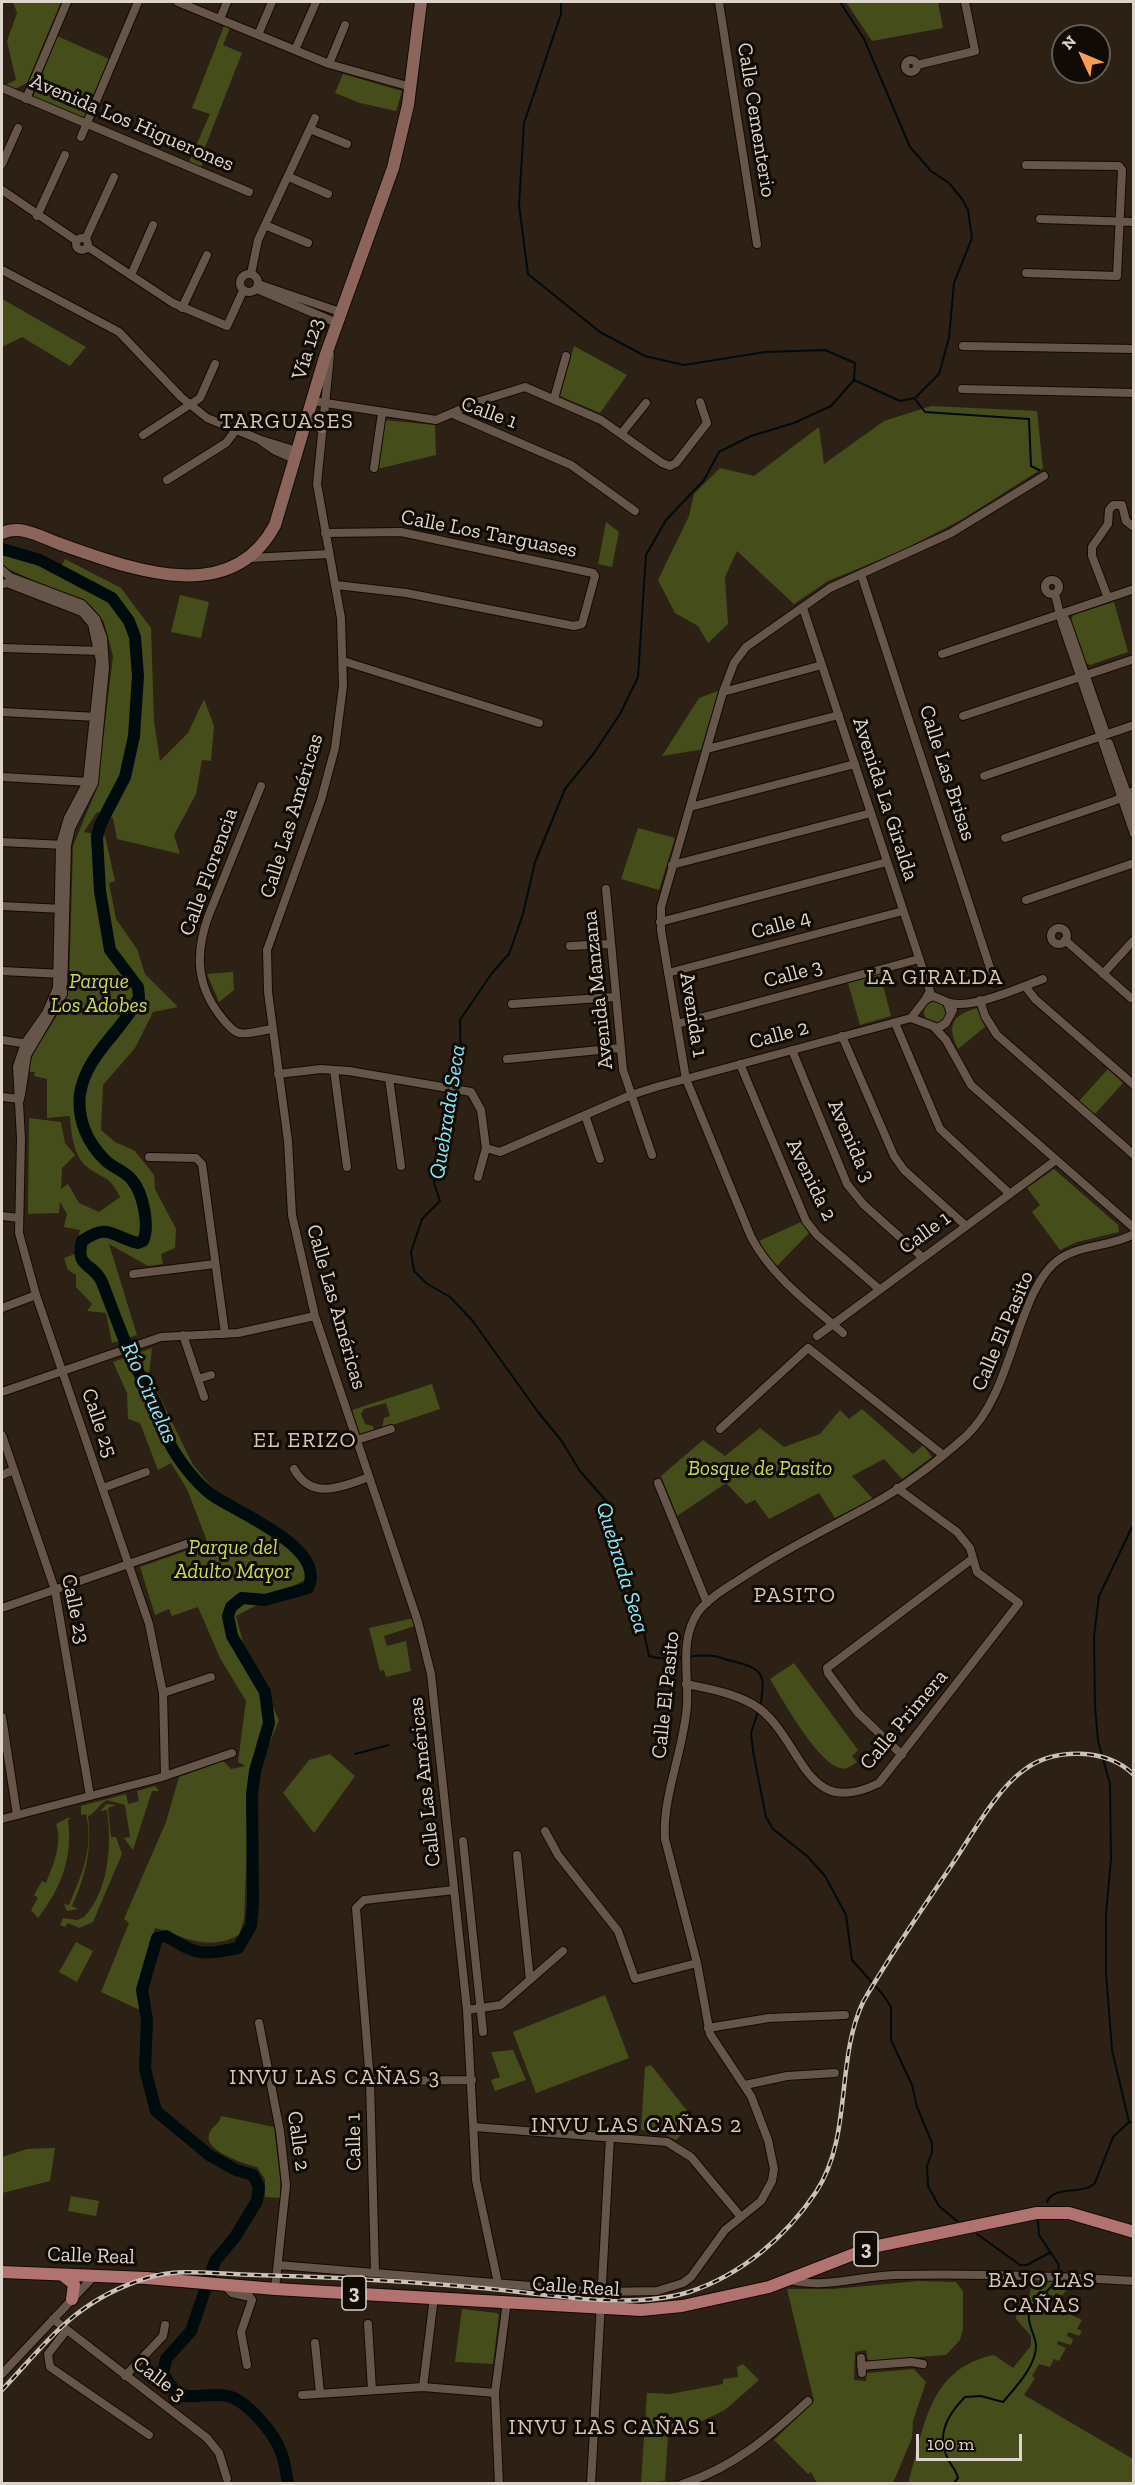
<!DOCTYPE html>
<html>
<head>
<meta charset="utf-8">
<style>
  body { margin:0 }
  #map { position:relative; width:1135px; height:2485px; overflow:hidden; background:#2d2014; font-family:"Zilla Slab",serif }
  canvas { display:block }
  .frame { position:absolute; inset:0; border:3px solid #ddd4cc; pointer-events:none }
  .north { position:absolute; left:1051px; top:24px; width:60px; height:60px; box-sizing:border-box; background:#110b06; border:2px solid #635b55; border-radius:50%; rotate:314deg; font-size:16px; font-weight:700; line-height:24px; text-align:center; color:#ddd4cc }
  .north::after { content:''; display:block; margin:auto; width:21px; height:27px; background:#fc9d54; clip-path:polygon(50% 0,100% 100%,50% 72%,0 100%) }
  .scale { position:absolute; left:916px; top:2434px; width:106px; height:27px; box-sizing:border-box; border:3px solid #ddd4cc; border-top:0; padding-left:8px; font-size:18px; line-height:21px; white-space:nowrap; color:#ddd4cc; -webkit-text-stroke:4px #110b06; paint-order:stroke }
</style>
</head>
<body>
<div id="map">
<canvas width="1135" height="2485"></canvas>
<div class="frame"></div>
<div class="north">N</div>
<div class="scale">100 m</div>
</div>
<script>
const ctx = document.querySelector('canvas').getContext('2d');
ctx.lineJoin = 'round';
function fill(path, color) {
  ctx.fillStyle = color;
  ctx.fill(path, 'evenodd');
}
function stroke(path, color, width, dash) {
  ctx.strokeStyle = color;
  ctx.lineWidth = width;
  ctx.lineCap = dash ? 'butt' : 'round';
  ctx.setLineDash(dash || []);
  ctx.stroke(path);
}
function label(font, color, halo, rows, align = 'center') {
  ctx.font = font + ' "Zilla Slab",serif';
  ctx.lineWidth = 6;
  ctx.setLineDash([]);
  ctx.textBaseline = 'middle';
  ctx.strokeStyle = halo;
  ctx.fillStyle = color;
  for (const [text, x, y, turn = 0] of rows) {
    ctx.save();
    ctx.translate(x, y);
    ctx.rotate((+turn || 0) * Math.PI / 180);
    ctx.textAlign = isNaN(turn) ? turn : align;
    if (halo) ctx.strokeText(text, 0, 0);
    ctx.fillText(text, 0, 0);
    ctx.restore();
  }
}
const green = new Path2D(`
  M13,2H61L27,83L15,89L5,85L16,80L7,41L17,13Z
  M846,2H938L943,28L872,41Z
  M224,26L230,28L223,45L242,53L202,155L205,157L201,167L189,162L210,114L192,108Z
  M57,36L109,59L84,118L33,97Z
  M343,74L402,91L396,111L360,103L335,93Z
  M2,299L4,300L86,347L70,366L22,337L2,347Z
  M574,346L627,375L600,413L560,396Z
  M931,406L1037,411L1043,468L961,520L901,551L828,581L794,604L737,551L725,577L728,624L708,643L698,626L675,613L658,580L689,516L694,494L720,468L754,476L819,427L824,464L884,421Z
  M384,420L435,425L436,455L377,469Z
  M606,522L619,532L612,567L598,564Z
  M2,551L41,563L58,572L65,559L121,588L151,628L154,721L160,761L188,733L204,699L214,726L211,761L202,760L196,794L174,835L180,854L117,839L113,818L97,812L84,832L105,836L115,881L109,883L116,919L137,949L145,974L178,1007L153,1012L135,1048L103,1085L101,1130L115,1142L135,1151L154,1175L155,1189L176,1229L175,1248L161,1254L163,1264L148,1266L109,1244L137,1335L112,1343L106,1313L87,1311L92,1304L76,1287V1275L68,1270L64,1258L75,1254L80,1230L64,1227L67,1214L60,1202L59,1213L28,1214L29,1118L61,1122L65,1143L75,1155L62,1168L61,1189L68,1184L79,1203L99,1212L120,1197C109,1174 103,1180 86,1166C73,1154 71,1132 70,1116L47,1118V1079L34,1076L35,1072H27C35,1041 60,1020 69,989L73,846L97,788L113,656L104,622L92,607L2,566Z
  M180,595L209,602L201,638L171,632Z
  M1114,602L1128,652L1090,665L1086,663L1071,620L1073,615Z
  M723,689L705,749L662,756L699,698Z
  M638,828L675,838L659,890L621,879Z
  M233,972L234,990L219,1002L207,974Z
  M880,974L891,1016L860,1025L848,983Z
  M924 1012a11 11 0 1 1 22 0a11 11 0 1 1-22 0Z
  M977,1008L985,1027L958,1049C947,1025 951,1016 977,1008Z
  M1108,1069L1123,1083L1094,1115L1079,1101Z
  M1054,1169L1118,1225L1119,1232L1077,1242L1060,1250L1032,1212L1040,1205L1027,1188Z
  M801,1222L809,1233L777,1266L765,1254L759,1241Z
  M152,1348L149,1375L193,1465L215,1491L297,1544L318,1573L236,1616L244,1646L279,1720L258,1771L250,1768L244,1919L239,1935C206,1952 187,1937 155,1928L137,1990L140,2010L101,1992L129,1923L124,1919L166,1822L179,1777L223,1761L231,1769L246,1766L238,1762L246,1701L220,1658L198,1607L172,1616L169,1609L155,1615L140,1567L191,1549L194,1553L204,1549L207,1541L187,1489L171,1463L158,1470L140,1423L128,1419L127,1393L113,1362Z
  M432,1384L440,1409L360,1436L352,1410ZM386,1403L390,1416L384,1418L382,1427L374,1430L373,1426L365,1424L361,1414L364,1409Z
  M862,1409L913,1454L923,1445L932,1457L902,1479L884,1459L852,1476L873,1499L835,1518L819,1493L769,1519L755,1500L746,1504L726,1483L677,1516L661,1476L703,1440L725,1456L760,1428L784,1447L820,1434L840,1410L849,1419Z
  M414,1618L415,1626L384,1636L387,1646L406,1641L411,1671L386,1677L384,1670L380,1671L369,1628Z
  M794,1663L858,1750L852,1756L857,1762C851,1766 847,1770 840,1768C817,1762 782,1699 770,1679Z
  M330,1754L355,1776L314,1833L283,1793L309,1760Z
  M155,1786L159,1791H152L133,1850L124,1838L130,1837L125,1805L107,1800C99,1804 96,1813 88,1816C92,1849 86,1875 72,1906L78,1909L67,1911L64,1904L69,1905C82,1874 94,1848 86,1814L81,1815V1806L126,1794L128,1804L139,1801L137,1791Z
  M107,1804L116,1805L108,1808L111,1837H116L122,1854L93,1922L79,1928L68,1923L65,1927L60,1925L63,1918L77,1920L84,1917C109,1891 112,1844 107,1810L100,1811Z
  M67,1818H71L68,1820C73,1858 61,1888 38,1918L31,1910L38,1898L34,1895L42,1881L46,1883C53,1866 63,1842 56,1824Z
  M76,1942L93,1951L77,1982L59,1972Z
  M605,1995L629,2058L536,2093L513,2032Z
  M513,2050L526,2080L495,2091L491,2080L500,2077L491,2052Z
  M651,2065L695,2121L676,2140L660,2132L641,2130L645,2067Z
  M221,2116L274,2127L280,2179V2198L265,2197V2179L257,2167C245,2164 200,2150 210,2132C213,2125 219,2125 221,2116Z
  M55,2148L50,2181L2,2193V2157L27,2149Z
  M71,2196L99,2201L96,2216L68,2211Z
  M1032,2280L1072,2282L1062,2296L1056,2293L1049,2303L1063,2316L1067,2313L1082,2320L1077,2329L1082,2331L1079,2336L1068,2332L1067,2336L1073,2339L1071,2345L1058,2341L1057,2344L1066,2348L1059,2361L1054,2359L1050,2367L1039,2364L1032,2376L1035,2378L1024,2395L1133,2459V2483L908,2484C924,2429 928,2368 994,2355L1013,2368L1031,2346V2336L1016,2319L1019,2301L1028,2304Z
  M919,2281L956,2282L963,2291V2329L960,2340L946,2355L868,2361L866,2350L855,2352L854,2380L866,2381L867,2373L914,2369L926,2382L913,2421L912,2438L893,2483H817L811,2472L808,2474L774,2440L814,2401L787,2289H833Z
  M462,2309L497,2313L499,2315L493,2364L455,2362Z
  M743,2364L759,2380L725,2410L668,2437L665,2481L641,2483L647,2393L670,2394L723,2384V2379L738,2377L737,2367Z`);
const stream = new Path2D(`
  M840,2L864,39L910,147L931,171L949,183L962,199L968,210L972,238L954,283L949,338L939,374L915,398L900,401L854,380
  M915,399L925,412L1029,419L1031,466L1039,470
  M454,1086L461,1064L460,1020L492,973L509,954L523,914L535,862L565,789L594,753L620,714L638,677L646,555L666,520L704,480L719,452L751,436L794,423L831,406L854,380L855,363L825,350L765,352L684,365L645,356L600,332L528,274L519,205L524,123L561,14V2
  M453,1091L443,1128L434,1183L440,1201L422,1219L411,1252L414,1271L426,1283L450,1297L472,1320L538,1412L561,1440L580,1471L607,1502L616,1547L643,1628L649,1656C670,1663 692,1653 714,1656C720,1657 726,1660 732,1661C764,1669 766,1674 760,1707
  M758,1712L751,1733L753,1751L766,1817L773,1829L807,1856L825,1876L846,1915L852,1960L884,1996L891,2007V2040L912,2085L917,2107L932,2143V2152L927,2166L928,2186L939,2206L957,2221
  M355,1754L389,1745
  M1129,2122L1112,2050L1106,1973V1915L1111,1859L1110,1784L1098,1741L1095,1706L1094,1636L1099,1596L1134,1523
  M1047,2202C1054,2184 1082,2196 1095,2183L1113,2137L1129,2122L1134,2123
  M1038,2221L1039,2235L1059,2265L1057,2275
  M977,2234L1020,2265H1027L1051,2252
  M953,2484L958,2478C956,2469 950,2465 947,2457C936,2434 949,2413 965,2397L981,2396L1003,2402C1015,2388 1037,2365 1036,2345C1035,2334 1027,2325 1029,2313C1033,2299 1050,2292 1056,2280`);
const river = new Path2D(`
  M2,549L40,560L112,598L129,621L135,637L138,676L134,736L125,777L100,825L97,837L100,891L110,950L138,987L139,997C123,1031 86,1054 80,1094C77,1120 88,1144 106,1161C114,1168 126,1172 132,1180C143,1193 150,1226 143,1241L138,1243C112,1237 109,1222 82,1241C75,1269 93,1262 102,1282C113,1310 123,1339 136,1367C143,1382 153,1396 159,1411C163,1421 164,1433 169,1442C178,1460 196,1483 212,1495C238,1513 328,1548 308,1588L265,1600L242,1598L231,1607L228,1616L232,1636L265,1692L269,1723L255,1771L252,1794L253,1904L251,1926L238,1948C203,1955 198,1956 166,1936L157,1938L142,1990L147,2020L145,2069L156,2111L209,2155L236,2170L253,2175L259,2187L257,2201L235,2237L215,2261L191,2331L166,2359L163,2374L177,2394C195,2400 210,2392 227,2396C247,2400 274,2433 281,2452C285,2462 286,2473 288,2484`);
const street = new Path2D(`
  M178,2L329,64L411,87
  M719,2L757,244
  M220,19L227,2
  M258,35L272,2
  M295,50L316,2
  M905 66a6 6 0 1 1 12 0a6 6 0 1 1-12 0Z
  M329,64L345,25
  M917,65L975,51L965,2
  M2,88L249,192
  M26,99L67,2
  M310,129L347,144
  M81,137L138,2
  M2,164L18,128
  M289,177L328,194
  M2,190L77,241
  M37,216L65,155
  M1040,219L1134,222
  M265,225L308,243
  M76 244a6 6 0 1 1 12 0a6 6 0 1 1-12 0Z
  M86,238L114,177
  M88,247L173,303L227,326L243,291
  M2,270L119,332L181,397L207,418L261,440L297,451
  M1026,273L1117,276L1122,170L1119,166L1026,165
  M240 283a9 9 0 1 1 18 0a9 9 0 1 1-18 0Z
  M251,274L258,240L315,118
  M131,275L153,225
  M258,284L340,312
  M257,289L337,323
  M182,308L207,255
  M963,346L1134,349
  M330,355L317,484L341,618L343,686L335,748L321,800L267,950L268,992L288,1141L292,1215L315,1316L418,1622L431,1674L467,2010L476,2180L498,2283
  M962,389L1134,393
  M554,399L566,356
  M313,401L436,420L480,401L525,387L601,420L662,463L670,466L676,463L707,423L700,402
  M453,414L571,465L635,511
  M621,434L646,403
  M143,435L200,398L215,364
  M261,441L274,450L294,459
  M374,468L382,413
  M167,480L226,443L236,430
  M325,533L401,532L593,573L595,576L582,624L574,626L406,593L336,585
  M250,558L329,554
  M2,570L10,577L82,604L96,619L103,638L105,668L94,783L71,828L67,845L63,994L27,1055L21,1095
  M861,574L995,983
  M1045 587a7 7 0 1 1 14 0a7 7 0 1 1-14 0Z
  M2,584L7,583L82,612L92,624L100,661L87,782L68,818L60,845L57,988L46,1013L25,1043L17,1067L21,1139L19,1233L36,1295L149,1624L163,1693L165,1776
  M1055,594L1062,623L1134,834
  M1108,598L1092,556V547L1108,524L1109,510L1113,505H1122L1126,521L1134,527
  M803,608L930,991L925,1000
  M1062,614L1067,622L1105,731
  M2,648L102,651
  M942,654L1134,589
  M343,661L539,723
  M723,692L822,665
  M2,712L97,717
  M963,716L1134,659
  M1109,743L1134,813
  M707,749L839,715
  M984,776L1134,725
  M2,777L90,782
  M261,786L208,917C195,954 196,986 222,1018C226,1023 232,1031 239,1033C249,1035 262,1030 272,1029
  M690,807L855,764
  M1005,838L1114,801L1134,791
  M2,842L64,845
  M672,865L871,813
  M606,889L623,1070L652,1155
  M1026,900L1134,863
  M2,906L63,909
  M660,922L887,862
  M1051 936a8 8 0 1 1 16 0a8 8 0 1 1-16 0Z
  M1065,940L1131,998
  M570,946L610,944
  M2,971L62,974
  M668,973L903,911
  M1103,974L1134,940
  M1025,986L1035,999L1134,1085
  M980,1000L985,1016L997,1035L1134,1155
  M947,1002C969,1011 1021,987 1043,979
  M512,1004L615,997
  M911,1018L938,1028L946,1023L953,1010
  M895,1023L940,1129L1010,1194
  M677,1024L919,959
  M934,1027L946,1040L971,1085L1134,1228
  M842,1036L894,1156L904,1170L966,1226
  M2,1040L28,1044
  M792,1050L847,1184L863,1204L922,1257
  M507,1059L620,1048
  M740,1064L806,1221L817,1235L879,1289
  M334,1070L347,1167
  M278,1074L321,1069L349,1071L471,1092L481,1110L486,1148L478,1177
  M389,1078L401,1166
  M2,1097L20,1099
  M585,1115L600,1159
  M486,1148L500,1152L631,1095L656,1087L911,1018L925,1000L933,996L947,1002L951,1014
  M149,1157L196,1158L202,1164L225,1334
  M2,1216L19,1218
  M133,1274L215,1264
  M2,1308L36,1295
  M843,1333C810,1304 772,1277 751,1237L686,1079L661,930V907L723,692L734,663L746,647L830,588L951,533L1044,476
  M183,1335L204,1397
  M817,1336L1056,1160
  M198,1379L211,1375
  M2,1392L161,1337L238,1333L315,1316
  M720,1429L808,1348L943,1455
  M2,1435L55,1590L90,1796
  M357,1440L391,1429
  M294,1469C312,1501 341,1487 369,1477
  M2,1475L13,1470
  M658,1483L707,1603
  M103,1488L146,1472
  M2,1608L192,1542
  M686,1684C710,1689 740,1694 760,1709C804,1744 805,1820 879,1783L1019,1603L977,1572L970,1548L957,1532L897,1488
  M163,1693L211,1677
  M2,1717L17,1815
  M902,1755L858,1713L828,1673L827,1668L972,1559
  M2,1819L159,1778L232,1753
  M545,1831L558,1855L618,1931L635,1979L697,1963
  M463,1841L483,2032
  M517,1855L530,1980
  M467,2010L501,2005L563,1951
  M259,2023L280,2131L286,2185L275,2289
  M708,2028L769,2018L845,2015
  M370,2081L472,2080
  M745,2085L787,2076L835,2073
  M474,2127L667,2142L691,2157L741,2217
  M278,2265L602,2292L657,2291L683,2283L691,2277L725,2230L761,2201L772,2181L774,2169L768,2140L751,2096L710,2034L697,1963L665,1839C662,1796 684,1750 687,1705C689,1675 679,1640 698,1612C708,1599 723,1590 737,1581C780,1552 825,1530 871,1505C904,1487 938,1461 966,1436C1015,1391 1016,1287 1061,1258C1083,1244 1111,1247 1134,1234
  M375,2272L370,2081L356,1908L364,1900L454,1890
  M790,2280C824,2289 860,2276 894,2275C975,2273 1053,2276 1134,2281
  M224,2285L232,2293L250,2297L252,2300L241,2332L247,2365
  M53,2319L207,2438L219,2453L227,2479
  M368,2324L372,2390
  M66,2331L48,2354L50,2367L149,2435
  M315,2343L320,2393
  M861,2358L862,2373
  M861,2366L911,2362L923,2364
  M2,2374L94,2276
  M125,2376L163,2336L165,2325
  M423,2387L434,2297
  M302,2395L423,2387L495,2393
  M499,2484L495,2393L507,2301
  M591,2484L610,2137
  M682,2484C733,2468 770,2436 808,2401`);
const secondary = new Path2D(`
  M305,424L313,422L322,427
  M2,533C23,524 42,538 63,545C132,569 231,608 275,525L325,357L393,168L408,105L421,2`);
const primary = new Path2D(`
  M2,2272L146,2278L275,2289L641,2310L682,2306L769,2287L872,2247L1036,2213H1069L1134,2232
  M64,2276L74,2284L72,2299`);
const rail = new Path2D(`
  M2,2390C50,2339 76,2300 147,2278C181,2267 220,2275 256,2275C330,2277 406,2281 481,2288C544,2293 628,2311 689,2292C741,2275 786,2237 816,2192C853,2135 835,2062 863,2002C891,1953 924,1907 955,1860C973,1833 997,1789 1024,1770C1054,1747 1107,1748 1134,1775`);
const shields = [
  [866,2249,24],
  [354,2293,24]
];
const shieldNames = [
  ["3",866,2249],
  ["3",354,2293]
];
const streetNames = [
  ["Calle Cementerio",756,120,81],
  ["Avenida Los Higuerones",132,123,23],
  ["Vía 123",308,349,-73],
  ["Calle 1",489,413,20],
  ["Calle Los Targuases",489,534,11],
  ["Calle Las Brisas",947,773,72],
  ["Avenida La Giralda",885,799,72],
  ["Calle Las Américas",292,816,-73],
  ["Calle Florencia",209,872,-70],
  ["Calle 4",781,925,-15],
  ["Calle 3",793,974,-15],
  ["Avenida Manzana",598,990,-96],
  ["Avenida 1",693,1015,81],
  ["Calle 2",779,1035,-15],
  ["Avenida 3",851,1141,66],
  ["Avenida 2",811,1180,64],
  ["Calle 1",925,1233,-36],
  ["Calle Las Américas",336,1307,74],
  ["Calle El Pasito",1003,1331,-67],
  ["Calle 25",99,1423,71],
  ["Calle 23",75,1609,78],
  ["Calle El Pasito",666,1695,-84],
  ["Calle Primera",904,1720,-50],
  ["Calle Las Américas",425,1782,-96],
  ["Calle 2",298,2141,82],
  ["Calle 1",354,2142,-91],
  ["Calle Real",91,2256,2],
  ["Calle Real",576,2287,4],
  ["Calle 3",159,2379,37]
];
const parkNames = [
  ["Parque",99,982],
  ["Los Adobes",99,1006],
  ["Bosque de Pasito",760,1469],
  ["Parque del",233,1548],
  ["Adulto Mayor",233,1572]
];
const neighbourhoodNames = [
  ["TARGUASES",287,422],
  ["LA GIRALDA",935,978],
  ["EL ERIZO",305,1441],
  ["PASITO",795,1596],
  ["INVU LAS CAÑAS 3",335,2078],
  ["INVU LAS CAÑAS 2",637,2126],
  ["BAJO LAS",1042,2281],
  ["CAÑAS",1042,2306],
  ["INVU LAS CAÑAS 1",613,2428]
];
const waterNames = [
  ["Quebrada Seca",448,1112,-81],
  ["Río Ciruelas",149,1393,66],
  ["Quebrada Seca",622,1568,73]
];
fill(green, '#454e1b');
stroke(stream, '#000b0e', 2);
stroke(river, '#000b0e', 12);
stroke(street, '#150902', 10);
stroke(secondary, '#150902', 14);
stroke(primary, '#150902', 14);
stroke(street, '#655649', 8);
stroke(secondary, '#8b655c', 12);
stroke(primary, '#b17370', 12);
stroke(rail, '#cbc1b9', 4.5);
stroke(rail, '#110b06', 2, [7]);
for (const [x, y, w] of shields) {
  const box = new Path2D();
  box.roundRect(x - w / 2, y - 17, w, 34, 4.5);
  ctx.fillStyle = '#110b06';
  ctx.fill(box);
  stroke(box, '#ddd4cc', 1.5);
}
label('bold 20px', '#ddd4cc', null, shieldNames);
label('21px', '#ddd4cc', '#110b06', streetNames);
label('italic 21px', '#c4dd59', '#110b06', parkNames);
ctx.letterSpacing = '1.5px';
label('22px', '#d7c5b7', '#110b06', neighbourhoodNames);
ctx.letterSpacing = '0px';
label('italic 22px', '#88e9fa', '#110b06', waterNames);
</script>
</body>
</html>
